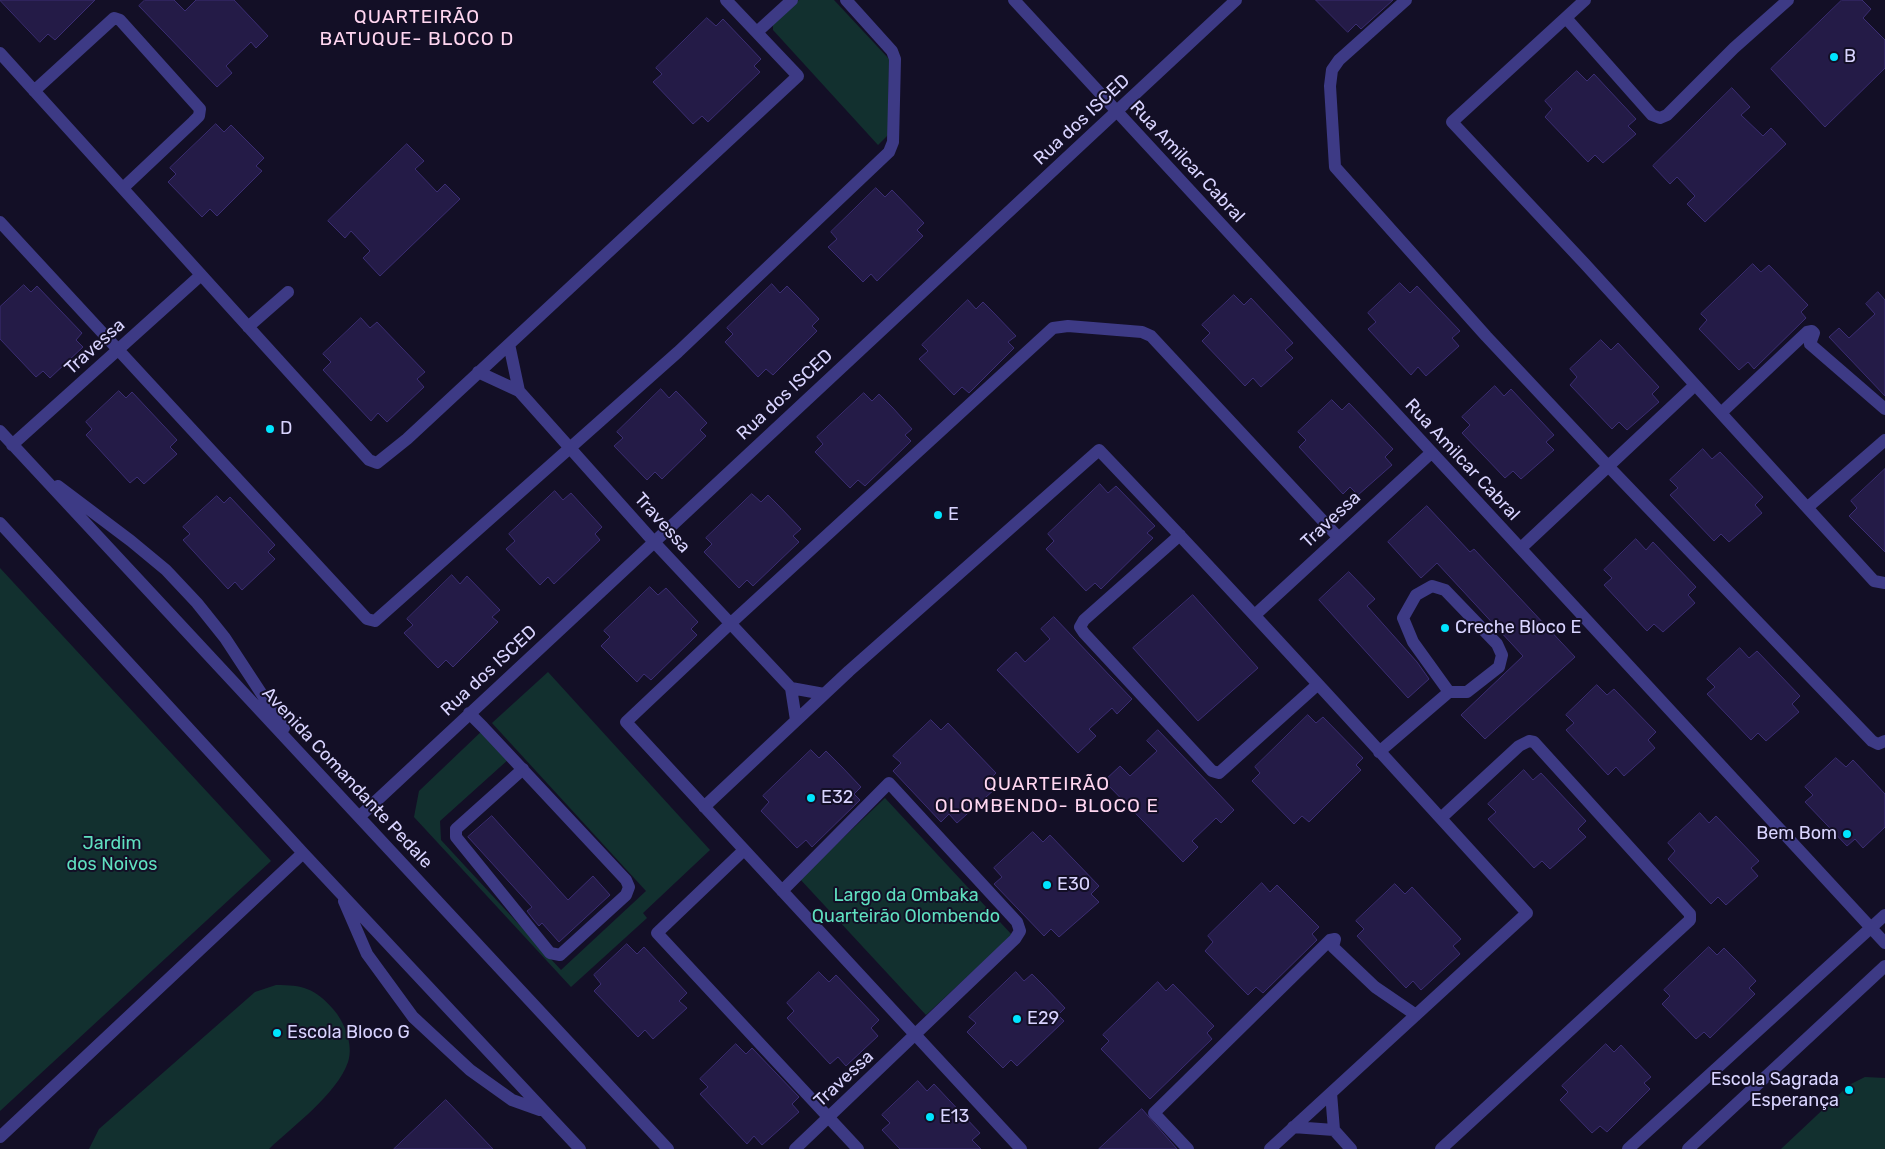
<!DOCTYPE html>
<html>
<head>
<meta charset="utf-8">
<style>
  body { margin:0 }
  canvas { display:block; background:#130f26 }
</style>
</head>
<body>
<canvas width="1885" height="1149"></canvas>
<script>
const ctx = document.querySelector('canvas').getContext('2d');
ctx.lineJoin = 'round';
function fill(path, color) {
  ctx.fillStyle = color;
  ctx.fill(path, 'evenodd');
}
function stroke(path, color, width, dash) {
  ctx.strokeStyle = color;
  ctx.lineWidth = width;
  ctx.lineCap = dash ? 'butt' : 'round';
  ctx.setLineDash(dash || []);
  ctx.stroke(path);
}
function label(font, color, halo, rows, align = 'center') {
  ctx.font = font + ' Rubik,sans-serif';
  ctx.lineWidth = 4;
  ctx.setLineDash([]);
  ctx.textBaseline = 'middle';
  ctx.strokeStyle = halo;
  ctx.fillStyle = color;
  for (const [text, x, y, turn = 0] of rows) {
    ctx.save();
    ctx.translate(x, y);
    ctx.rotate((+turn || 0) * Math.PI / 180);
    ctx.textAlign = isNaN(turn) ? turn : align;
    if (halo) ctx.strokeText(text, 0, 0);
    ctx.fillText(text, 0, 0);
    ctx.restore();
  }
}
const green = new Path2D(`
  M799,0H834L889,59L888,135L878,145L773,30V23Z
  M0,568L271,861L0,1111Z
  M548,672L710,850L643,913L647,918L571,987L414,817L419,791L484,729L510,758L440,821L441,840L561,970L646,891L492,723Z
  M885,798L1012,935L926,1015L800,879Z
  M276,985C302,985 315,988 333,1009C344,1021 354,1045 348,1062C337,1094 293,1126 269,1149H89L99,1129L255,992Z
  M1865,1077L1885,1078V1149H1781L1849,1085Z`);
const building = new Path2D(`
  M0,0H95L55,40L48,34L40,42Z
  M145,0H174L185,11L196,0H234L268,36L256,48L251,42L226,66L232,73L217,87L139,6Z
  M1316,0H1393L1361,29L1356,24L1348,32Z
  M1842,0H1862L1871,9L1863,18L1885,40V68L1825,127L1771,69Z
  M707,18L716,26L723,19L744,41L761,59L754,66L760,72L708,122L702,116L693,124L653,82L662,74L656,68Z
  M1577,71L1587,81L1594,74L1636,119L1628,126L1636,134L1603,163L1595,155L1588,162L1545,117L1552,109L1545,101Z
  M1732,88L1750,107L1741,115L1763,136L1771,128L1786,144L1705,222L1687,204L1695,196L1677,177L1670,184L1653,166Z
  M216,124L224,132L231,125L264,158L256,166L262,171L217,216L210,209L202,217L168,182L176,174L170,168Z
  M407,144L424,161L415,169L437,192L445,184L460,199L380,276L363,258L370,251L351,231L345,238L328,221Z
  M876,188L885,197L892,190L924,223L917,230L923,236L877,281L871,274L863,282L828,247L837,239L831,232Z
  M1753,264L1761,272L1769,265L1808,305L1801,312L1806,318L1754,369L1748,362L1739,370L1699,329L1707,320L1701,314Z
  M1400,283L1410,293L1417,286L1460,331L1452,338L1459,346L1426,376L1418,367L1411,375L1368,329L1376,322L1368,313Z
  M772,284L780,293L787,286L800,299L819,319L812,326L817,331L773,375L766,369L758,377L725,342L733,334L727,328Z
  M24,285L31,292L37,286L82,333L76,340L83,347L50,378L43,371L36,377L0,339V307Z
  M1878,292L1885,300V396L1829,337L1839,328L1849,338L1875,314L1866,304Z
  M1234,295L1244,305L1251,298L1293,343L1285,350L1293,358L1261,387L1253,378L1245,386L1202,341L1210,333L1202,325Z
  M968,300L976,309L983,302L993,312L1016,336L1008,342L1014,348L969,393L962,387L954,395L919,359L928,351L922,345Z
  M361,318L370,328L377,322L425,372L417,379L424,387L387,422L378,413L371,421L323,370L331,362L323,354Z
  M1601,340L1611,350L1618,343L1659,387L1652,394L1659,402L1627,430L1619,422L1612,429L1570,385L1577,377L1570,369Z
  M1495,386L1504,396L1511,389L1554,435L1546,442L1554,450L1521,479L1513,471L1505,478L1462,433L1470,425L1462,417Z
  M661,389L669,398L676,391L707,423L700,430L706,436L662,479L655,472L647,480L614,446L623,438L617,432Z
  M119,391L126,398L132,392L177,440L170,447L177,454L144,484L137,477L130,483L86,435L92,429L86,422Z
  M864,393L872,401L879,394L893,408L912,429L905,435L911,441L865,486L858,480L850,488L815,452L823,444L817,437Z
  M1332,400L1342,410L1349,403L1393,449L1385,457L1392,465L1358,495L1350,487L1343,494L1299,447L1306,440L1298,432Z
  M1703,449L1712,459L1720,452L1763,497L1755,505L1762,513L1729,542L1721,534L1714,541L1670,495L1678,488L1670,480Z
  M1885,469V552L1849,516L1857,508L1851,501Z
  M1100,484L1108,493L1116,486L1155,526L1147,533L1153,538L1101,589L1095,583L1086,591L1046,549L1054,541L1048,534Z
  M555,491L563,500L571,493L602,527L595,534L600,540L554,584L548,577L540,585L506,549L515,541L509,534Z
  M752,494L761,502L768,495L778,505L801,529L793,536L799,542L753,586L747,580L739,588L704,552L712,544L706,538Z
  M217,496L224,503L230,497L275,545L268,552L275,559L242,590L235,582L228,589L183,540L190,534L183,527Z
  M1427,506L1470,552L1474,549L1575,657L1485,739L1461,715L1523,656L1437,563L1421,578L1388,542Z
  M1636,539L1646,550L1653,542L1696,587L1688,595L1695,603L1663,632L1654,624L1647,631L1604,585L1612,578L1604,570Z
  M1349,572L1375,599L1367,606L1417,662L1429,679L1408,698L1319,600Z
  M452,575L460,584L467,576L500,610L492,617L498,622L453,667L446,660L438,668L404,633L413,625L407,619Z
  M650,587L658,595L666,588L679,602L698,622L691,629L697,635L651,680L644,674L637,682L601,646L610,637L604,631Z
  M1193,595L1258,668L1198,721L1133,648Z
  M1054,617L1132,699L1117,714L1112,708L1089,729L1096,736L1078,753L997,670L1016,652L1025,662L1050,639L1041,629Z
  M1740,648L1749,658L1757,651L1800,696L1792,704L1799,712L1766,741L1758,733L1751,740L1707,694L1715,687L1707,679Z
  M1597,685L1607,695L1614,689L1656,732L1648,740L1655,748L1624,776L1616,767L1608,775L1566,730L1574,723L1566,715Z
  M1308,715L1316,723L1323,717L1363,758L1356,765L1361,770L1309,822L1302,816L1294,824L1252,781L1260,773L1255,767Z
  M931,720L941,730L948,723L996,773L988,781L995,789L957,823L949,814L941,822L893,771L901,763L893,756Z
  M1158,730L1234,810L1221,823L1216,818L1192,841L1198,847L1183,862L1104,781L1120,766L1130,776L1157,751L1147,741Z
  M811,750L819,758L826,751L842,767L861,787L854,794L860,800L812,847L806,840L797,848L761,811L769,802L763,796Z
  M1836,758L1846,767L1853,760L1885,794V827L1863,848L1855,839L1847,846L1805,802L1813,795L1805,787Z
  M1524,770L1533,780L1541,773L1586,821L1578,829L1586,837L1550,869L1542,861L1534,868L1488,819L1496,812L1488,804Z
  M1700,813L1709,823L1716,816L1759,861L1751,868L1758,876L1726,905L1718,897L1711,904L1668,859L1675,851L1668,843Z
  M492,816L568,900L593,876L610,895L559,942L542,923L539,926L533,919L527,911L532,907L468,837Z
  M1033,832L1043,842L1050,835L1099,886L1091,894L1099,902L1059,937L1051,929L1044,936L994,884L1002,877L994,868Z
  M1262,883L1270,892L1277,885L1319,927L1312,934L1317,940L1263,993L1256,987L1248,995L1205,951L1213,942L1208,936Z
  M1395,884L1405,894L1412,887L1461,939L1453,946L1460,954L1421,990L1413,981L1406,988L1357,936L1364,929L1356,921Z
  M627,944L637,954L644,947L687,993L679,1001L687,1008L653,1039L645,1030L638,1037L594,991L601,984L594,975Z
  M1709,947L1717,955L1724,948L1737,961L1756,981L1749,988L1755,994L1710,1038L1704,1032L1696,1039L1662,1004L1670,996L1664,990Z
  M819,972L829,982L836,975L879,1020L871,1028L878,1036L846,1066L838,1057L830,1064L787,1018L794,1011L787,1003Z
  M1016,972L1024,981L1032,974L1044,986L1065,1008L1058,1015L1064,1021L1017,1066L1011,1060L1003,1068L967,1032L976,1023L969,1017Z
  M1158,982L1166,991L1173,984L1214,1026L1207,1033L1212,1039L1150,1099L1101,1049L1109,1041L1103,1035Z
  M736,1044L746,1054L752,1048L799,1097L792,1104L799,1112L762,1145L754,1136L747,1144L700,1094L708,1087L700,1079Z
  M1606,1044L1614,1052L1621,1045L1632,1057L1651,1077L1644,1083L1650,1089L1607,1132L1600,1126L1592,1133L1560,1100L1568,1092L1562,1086Z
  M918,1081L927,1091L934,1084L980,1133L972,1140L981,1149H900L882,1130L890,1123L882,1115Z
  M446,1100L493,1149H394Z
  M1142,1109L1177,1149H1099Z`);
const minor = new Path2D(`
  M1014,0L1885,943
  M1406,0L1339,60L1332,70L1330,86L1335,167L1486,336L1608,466L1872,741L1878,744L1885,741
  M1585,0L1452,122L1585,264L1874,581L1885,583
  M1566,18L1652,115L1660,118L1667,115L1734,48L1788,0
  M757,32L792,0
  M0,53L369,460L377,463L407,439L798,76L726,0
  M34,91L114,18L120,20L200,109L199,116L193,122L123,188
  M0,222L367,619L375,621L678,352L889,152L893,142L895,59L892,51L846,0
  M248,327L288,292
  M509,344L519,391L654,542L791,688L824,694
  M478,372L519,391
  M1721,413L1807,332L1812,331L1814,333L1810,344L1885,409
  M0,431L668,1149
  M12,445L201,275
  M58,486L131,541L166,570L197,603L225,638L284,728
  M1808,507L1885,440
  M0,523L303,853L580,1149
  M1180,535L1084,620L1080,627L1084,633L1212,771L1219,773L1317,685
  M1521,548L1695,385
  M1432,586L1445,590L1497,644L1502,655L1499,667L1467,692H1449L1413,642L1403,618L1416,595Z
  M1256,614L1431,453
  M791,688L796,720
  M469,713L483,727L626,880L629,887L626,895L560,955L550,953L456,837V829L523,769
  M1379,752L1449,692
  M704,807L849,671L1099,450C1244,602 1386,758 1527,913L1270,1149
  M359,817L1236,0
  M744,850L657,933L858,1149
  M782,891L889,783L1017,922L1020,931L1015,939L795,1149
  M344,901L367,954L413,1017L470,1070L512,1100L540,1110
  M1331,1093L1334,1130
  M1293,1127L1334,1130L1351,1149
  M0,1137L303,853
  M1021,1149L626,722L731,623L1053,328L1068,326L1142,332L1151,336L1338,537
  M1188,1149L1154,1113L1330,940L1335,939L1333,947L1375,987L1416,1015
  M1441,1149L1690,920V914L1534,742L1529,741L1519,746L1441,818
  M1628,1149L1885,915
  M1688,1149L1885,966`);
const markers = [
  [1834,57,5,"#00e5ff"],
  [270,429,5,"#00e5ff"],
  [938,515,5,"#00e5ff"],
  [1445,628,5,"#00e5ff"],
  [811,798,5,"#00e5ff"],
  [1847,834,5,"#00e5ff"],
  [1047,885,5,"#00e5ff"],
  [1017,1019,5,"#00e5ff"],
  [277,1033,5,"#00e5ff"],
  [1849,1090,5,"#00e5ff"],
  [930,1117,5,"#00e5ff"]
];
const poiNames = [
  ["B",1844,57],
  ["D",280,429],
  ["E",948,515],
  ["Creche Bloco E",1455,628],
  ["E32",821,798],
  ["Bem Bom",1837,834,"right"],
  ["E30",1057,885],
  ["E29",1027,1019],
  ["Escola Bloco G",287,1033],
  ["Escola Sagrada",1839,1080,"right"],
  ["Esperança",1839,1101,"right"],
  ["E13",940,1117]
];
const streetNames = [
  ["Rua dos ISCED",1082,120,-43],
  ["Rua Amilcar Cabral",1187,162,47],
  ["Travessa",95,347,-42],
  ["Rua dos ISCED",785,395,-43],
  ["Rua Amilcar Cabral",1462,460,47],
  ["Travessa",1331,520,-43],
  ["Travessa",662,523,48],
  ["Rua dos ISCED",489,671,-43],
  ["Avenida Comandante Pedale",347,778,47],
  ["Travessa",844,1079,-43]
];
const parkNames = [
  ["Jardim",112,844],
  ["dos Noivos",112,865],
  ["Largo da Ombaka",906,896],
  ["Quarteirão Olombendo",906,917]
];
const neighbourhoodNames = [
  ["QUARTEIRÃO",417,18],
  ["BATUQUE- BLOCO D",417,40],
  ["QUARTEIRÃO",1047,785],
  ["OLOMBENDO- BLOCO E",1047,807]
];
fill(green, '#12302f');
fill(building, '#241b47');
stroke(building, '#3b2d73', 1);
stroke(minor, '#3d3a85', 12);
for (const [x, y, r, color] of markers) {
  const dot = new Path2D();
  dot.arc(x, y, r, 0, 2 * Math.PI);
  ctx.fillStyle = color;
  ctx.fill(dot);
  stroke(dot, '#130f26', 2);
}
label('18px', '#d9d4ff', '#130f26', poiNames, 'left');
label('18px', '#d9d4ff', '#130f26', streetNames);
label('18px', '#5fe0c0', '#130f26', parkNames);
ctx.letterSpacing = '1px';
label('19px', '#ffd6f0', '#130f26', neighbourhoodNames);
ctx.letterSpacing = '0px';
</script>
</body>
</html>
